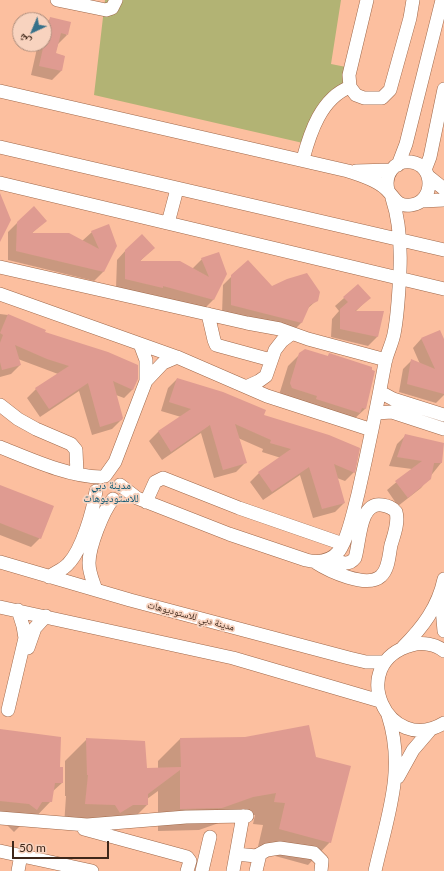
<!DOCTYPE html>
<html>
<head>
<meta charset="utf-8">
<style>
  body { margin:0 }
  #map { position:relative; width:444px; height:871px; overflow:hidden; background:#fcbf9f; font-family:Lato,"Noto Naskh Arabic",sans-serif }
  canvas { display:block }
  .north { position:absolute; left:12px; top:12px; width:40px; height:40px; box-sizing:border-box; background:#f8d3bf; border:1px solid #ae8e7d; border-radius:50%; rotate:224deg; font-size:11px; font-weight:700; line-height:16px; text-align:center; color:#3e271a }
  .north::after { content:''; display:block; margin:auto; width:14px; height:18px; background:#37718a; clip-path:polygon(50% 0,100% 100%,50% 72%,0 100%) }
  .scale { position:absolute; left:12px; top:841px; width:97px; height:18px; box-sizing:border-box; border:2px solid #3e271a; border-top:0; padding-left:5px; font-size:12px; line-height:14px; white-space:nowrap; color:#3e271a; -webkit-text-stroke:3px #f8d3bf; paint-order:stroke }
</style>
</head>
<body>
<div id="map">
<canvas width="444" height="871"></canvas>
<div class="north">ش</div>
<div class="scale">50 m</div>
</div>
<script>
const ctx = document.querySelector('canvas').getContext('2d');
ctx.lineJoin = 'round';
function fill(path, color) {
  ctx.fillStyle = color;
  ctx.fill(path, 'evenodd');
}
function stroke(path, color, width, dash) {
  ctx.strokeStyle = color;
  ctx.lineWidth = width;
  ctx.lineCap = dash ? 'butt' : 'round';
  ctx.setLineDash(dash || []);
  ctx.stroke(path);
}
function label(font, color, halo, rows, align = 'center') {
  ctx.font = font + ' Lato,"Noto Naskh Arabic",sans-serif';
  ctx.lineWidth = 3.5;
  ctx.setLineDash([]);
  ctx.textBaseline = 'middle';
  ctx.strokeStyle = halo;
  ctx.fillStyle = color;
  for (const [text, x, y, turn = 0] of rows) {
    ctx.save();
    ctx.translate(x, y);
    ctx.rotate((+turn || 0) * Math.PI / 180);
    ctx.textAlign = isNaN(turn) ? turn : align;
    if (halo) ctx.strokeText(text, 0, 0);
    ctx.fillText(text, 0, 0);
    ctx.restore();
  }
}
const green = new Path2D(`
  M105,0H341L331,64L351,68L344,86L303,143L94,95Z`);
const shadow = new Path2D(`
  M51,18L67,35L58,44L55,54L64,56L61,71L52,80L31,75L38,44H44V25Z
  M45,221L31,234L82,241L92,232L116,246L103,272L94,281L8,260V232L17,223Z
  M154,248L139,262L192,269L202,259L218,253L213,300L204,309L154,295L153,296L116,288L117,260L126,250Z
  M232,276L272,288L317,300L306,310L301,323L292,332L222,314L223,285Z
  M344,298H369L355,312H383L377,337L368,346L331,337L332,319L339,311L335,306Z
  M0,314L8,315L43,333L133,389L124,398L116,395L121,420L112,429L92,435L79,391L40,417L27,398L36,389L58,374L18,359L20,365L11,374L0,377Z
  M421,339L444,342V395L436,403L399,392L403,369L412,360L420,364L413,348Z
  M300,354L327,357L330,354L374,371L365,409L353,420L279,395L288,366Z
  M177,379L262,415L354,472L345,481L337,478L344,503L335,512L313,518L300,475L263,500L250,482L259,473L281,458L262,452L263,449L238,438L245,463L236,472L214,478L201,433L162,460L149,441L158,432L181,417L161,411L168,388Z
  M406,435L441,463L421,488L398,506L387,490L412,469L389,466L397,444Z
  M0,486L40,538L31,547L0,535Z
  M0,730L59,768L62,783L52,792L51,801L29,824H22L14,832L7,825H0Z
  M245,738L330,842L308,865L257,851L263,825L253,824L255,815L230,819L199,830L158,831V791L147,799V805L125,827L64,826L66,796H65V761L87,739L146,769L158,768V761L180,739Z`);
const building = new Path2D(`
  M50,17L71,22L68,35L61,33L56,53L65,56L62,71L39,66Z
  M0,193L11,220L0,242Z
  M34,206L47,221L32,233H69L99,249L91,231L109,224L117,246L104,272L16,251L17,222Z
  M142,234L155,248L140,261H180L209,277L201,258L219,252L227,274L214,300L163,286V288L125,279V250Z
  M248,260L272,286L287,279L307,273L320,292L318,301L310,305L302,323L231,305V275Z
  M358,284L371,298L355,311H384L378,337L340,329V309L348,302L343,297Z
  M8,314L46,330L45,332L108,352L138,365V379L133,390L113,381L123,418L122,420L100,427L88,383L49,409L35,388L69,366L47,359L15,345L21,365L2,370L0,362V343L3,335L0,333Z
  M440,330L444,339V394L407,384L411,359L435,369L421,338Z
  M305,349L328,356L329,353L372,367V370L375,371L366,409L362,408L360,413L316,399L317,396L292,388L290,383L299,353Z
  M177,378L223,392L266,410L264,415L329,435L360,448L355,473L334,464L345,503L322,509L309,467L272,492L258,472L291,449L270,443L271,440L235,424L247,463L223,470L210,425L171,452L158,431L191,409L169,402Z
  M405,434L444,443L442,463H434L431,479L408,498L395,481L422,461L397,457Z
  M0,485L54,506L41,539L0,523Z
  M309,725L316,757L351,766L331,843L279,829L285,803L274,802L276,793L253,797L222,808L180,809V770L148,794V805H133L120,813L115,805L85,804L88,775H87L86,738L145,741L147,768L181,767L180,738L245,737Z
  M0,729L61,737L60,767H63V783H55L52,802H42L37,810L29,804L0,801Z`);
const minor = new Path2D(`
  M57,0L106,10L112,8L116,0
  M367,0L349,75L350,87L356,95L364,98H382L390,90L410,18L413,0
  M0,91L348,171C360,175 378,180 387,190C395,198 397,207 411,205C435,202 435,165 411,162C394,160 384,175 388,190
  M0,147L444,250
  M303,159C310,133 321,98 350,87
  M398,165L406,144L442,0
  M425,170L430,157L444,89
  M356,171L391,170
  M428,176L444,189
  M0,183L444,289
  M422,201L444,200
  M168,223L177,189
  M0,267L247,323L280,329L308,339L386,360
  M0,294L177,357L267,396L372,430
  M208,314L214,340L216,345L271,360
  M146,381L163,363L177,357
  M246,387L259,381L266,376L275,350L282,341L291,334
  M380,392L393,399L444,415
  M0,405L18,419L36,429L71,444L76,450L77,474
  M376,413L392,412L444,429
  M0,447C30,459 69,477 101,477
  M105,476L115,462L146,381V360L140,344
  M120,485L137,498L229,534L306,560C318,563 330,562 339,551C348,539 354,509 358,494C368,450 377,407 385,363C387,353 392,344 394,334C398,314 399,290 400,270C401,245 400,222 392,198
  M146,502L155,482L163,478L239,508L343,544
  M0,562L130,600L349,658L366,662H385
  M315,562C329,571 367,589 381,576C389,569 389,554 391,545C394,535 399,522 396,512C392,507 388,506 382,505C359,501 360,543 355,558C348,567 340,562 332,558
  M49,577C55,572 63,570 68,564C82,550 93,511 96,491
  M96,590C93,581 89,573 89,563C89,547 103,511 113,499
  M441,596L444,631
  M0,607L233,658L380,701
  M403,647C423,627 438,607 444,579
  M28,648L35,628L46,616
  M444,651C436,644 422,642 412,645C345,663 388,757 444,723
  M8,710L25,638L23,626L18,610
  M398,777L413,750L431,729
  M0,818L87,825L186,817L247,816
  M84,829L187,857L190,861L187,871
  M0,851L92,871
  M236,854L256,856L267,850L280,848L314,853L322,861L321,871
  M18,871L21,855
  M202,871L210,837
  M233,871L243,816
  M256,871L260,854
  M375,871C387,817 406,770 388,715`);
const streetNames = [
  ["مدينة دبي للاستوديوهات",191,616,15]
];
const neighbourhoodNames = [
  ["مدينة دبي",111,485],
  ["للاستوديوهات",111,498]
];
fill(green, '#b2b374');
fill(shadow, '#0003');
fill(building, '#df9b91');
stroke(minor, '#9f684a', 14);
stroke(minor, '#fff', 13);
label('10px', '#3e271a', '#f8d3bf', streetNames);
label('11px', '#0d5873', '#f8d3bf', neighbourhoodNames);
</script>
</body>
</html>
